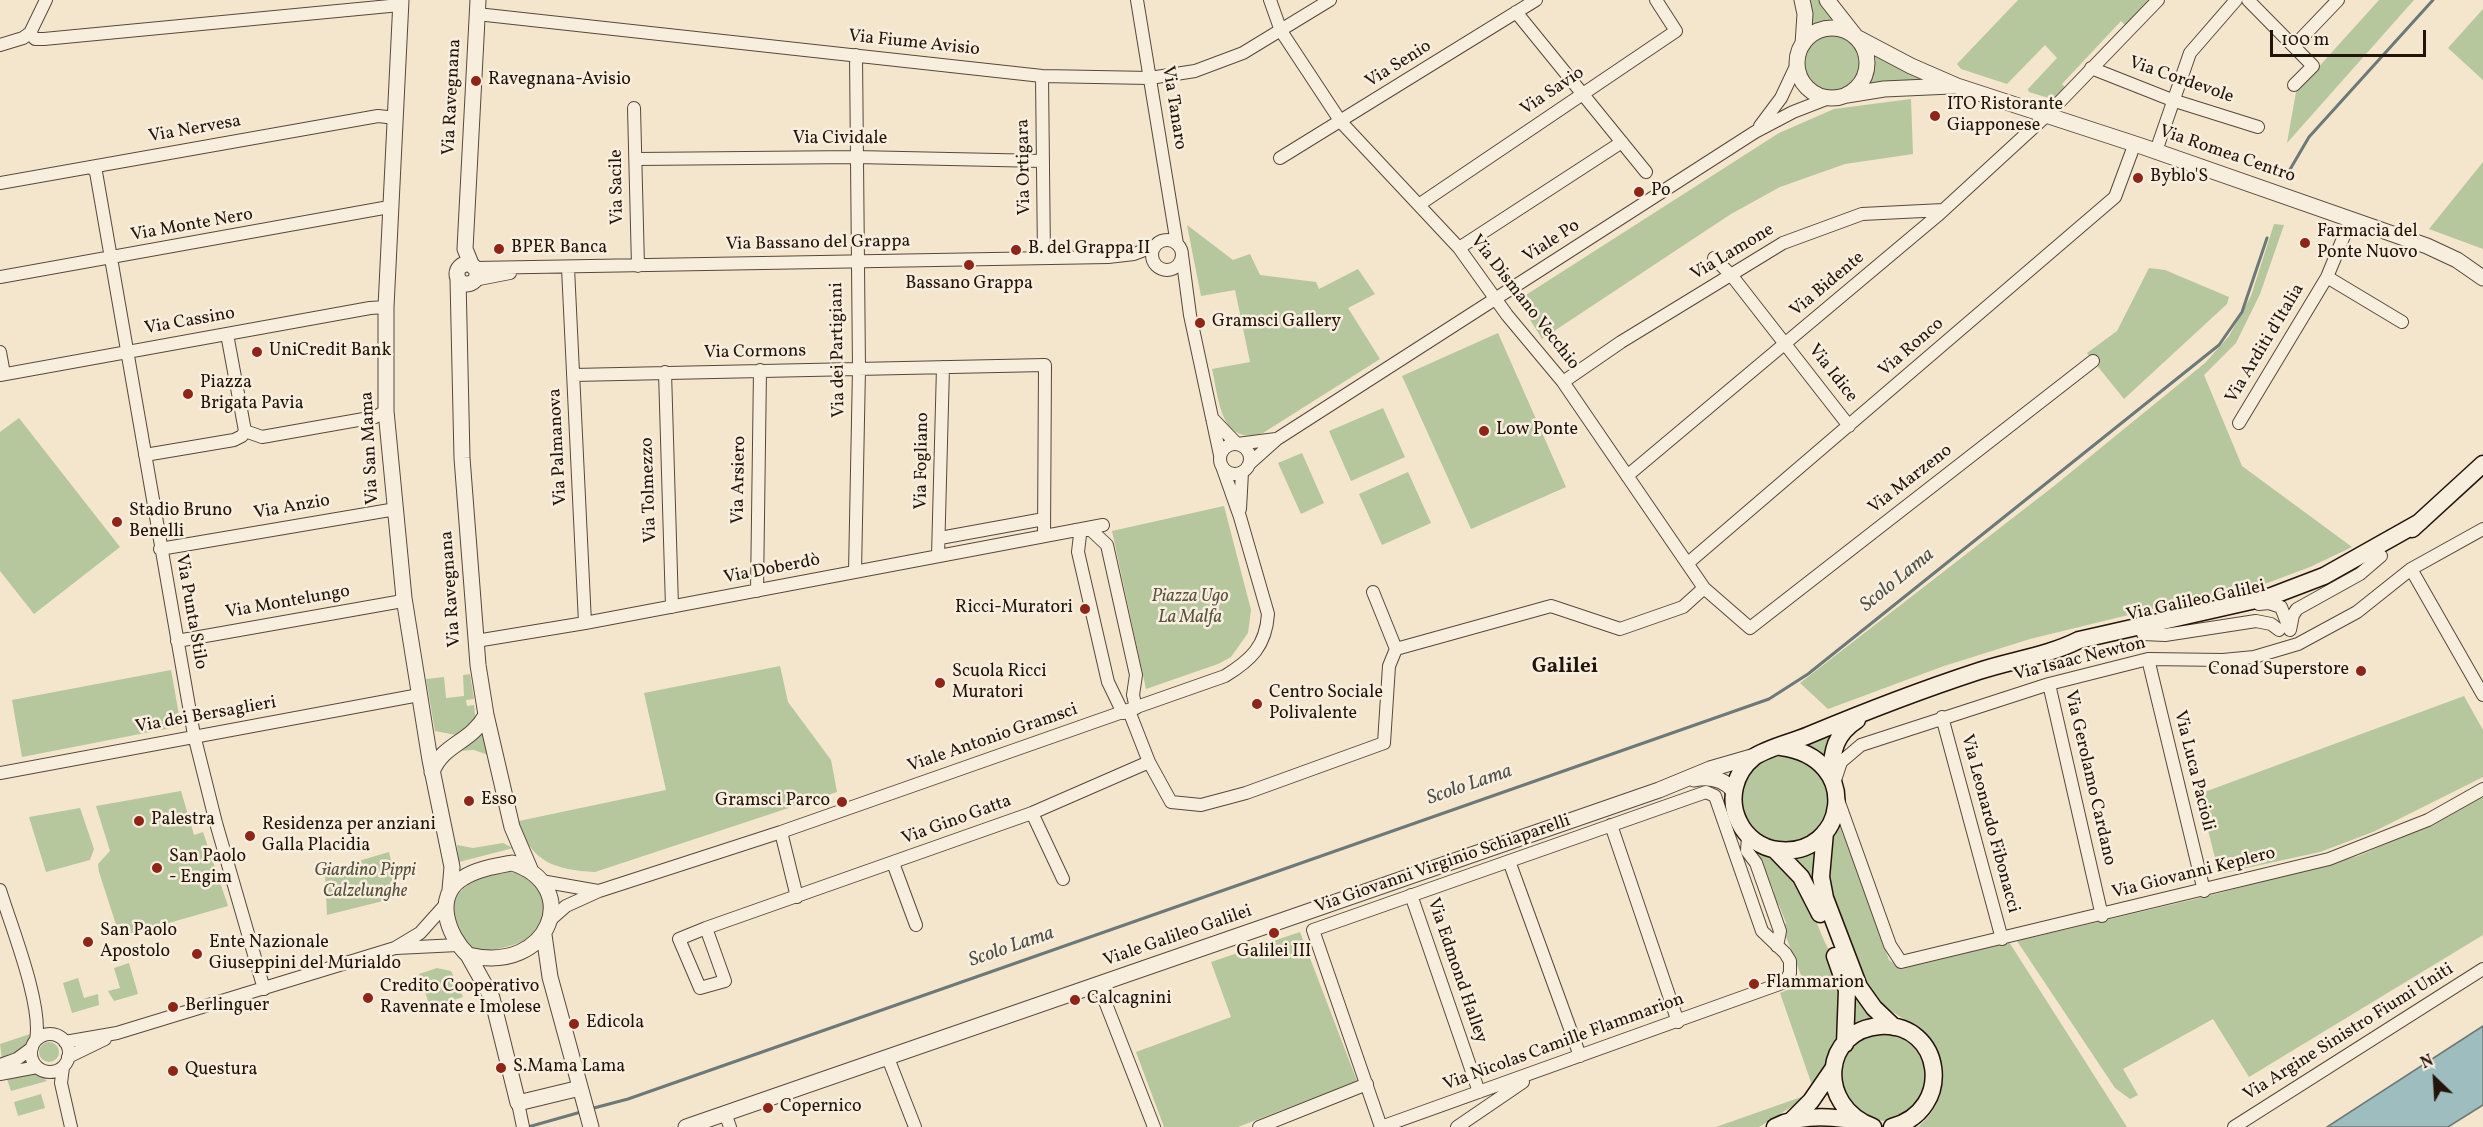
<!DOCTYPE html>
<html>
<head>
<meta charset="utf-8">
<style>
  body { margin:0 }
  #map { position:relative; width:2483px; height:1127px; overflow:hidden; background:#f4e5cd; font-family:Vollkorn,serif }
  canvas { display:block }
  .north { position:absolute; left:2405px; top:1049px; width:60px; height:60px; -webkit-text-stroke:4px #f8eede; paint-order:stroke; rotate:335deg; font-size:16px; font-weight:700; line-height:24px; text-align:center; color:#23140a }
  .north::after { content:''; display:block; margin:auto; width:21px; height:27px; background:#23140a; clip-path:polygon(50% 0,100% 100%,50% 72%,0 100%) }
  .scale { position:absolute; left:2270px; top:30px; width:156px; height:27px; box-sizing:border-box; border:3px solid #23140a; border-top:0; padding-left:8px; font-size:18px; line-height:21px; white-space:nowrap; color:#23140a; -webkit-text-stroke:4px #f8eede; paint-order:stroke }
</style>
</head>
<body>
<div id="map">
<canvas width="2483" height="1127"></canvas>
<div class="north">N</div>
<div class="scale">100 m</div>
</div>
<script>
const ctx = document.querySelector('canvas').getContext('2d');
ctx.lineJoin = 'round';
function fill(path, color) {
  ctx.fillStyle = color;
  ctx.fill(path, 'evenodd');
}
function stroke(path, color, width, dash) {
  ctx.strokeStyle = color;
  ctx.lineWidth = width;
  ctx.lineCap = dash ? 'butt' : 'round';
  ctx.setLineDash(dash || []);
  ctx.stroke(path);
}
function label(font, color, halo, rows, align = 'center') {
  ctx.font = font + ' Vollkorn,serif';
  ctx.lineWidth = 5;
  ctx.setLineDash([]);
  ctx.textBaseline = 'middle';
  ctx.strokeStyle = halo;
  ctx.fillStyle = color;
  for (const [text, x, y, turn = 0] of rows) {
    ctx.save();
    ctx.translate(x, y);
    ctx.rotate((+turn || 0) * Math.PI / 180);
    ctx.textAlign = isNaN(turn) ? turn : align;
    if (halo) ctx.strokeText(text, 0, 0);
    ctx.fillText(text, 0, 0);
    ctx.restore();
  }
}
const green = new Path2D(`
  M1807,0H1820L1843,27H1822L1808,34Z
  M2018,0H2148L2125,25L2121,21L2062,84L2067,89L2055,100L2029,92L2028,89L2057,58L2045,45L2007,84L1961,69L1957,64Z
  M2379,0H2414L2287,143L2296,92Z
  M2483,9V80L2448,48Z
  M1801 63a30 30 0 1 1 60 0a30 30 0 1 1-60 0Z
  M1866,47L1921,77L1920,82L1863,87C1871,75 1873,61 1866,47Z
  M1911,99L1913,154L1845,164L1780,187L1731,214L1542,339L1518,300L1779,133L1834,109Z
  M2483,162V249L2429,229Z
  M2274,224L2284,225L2260,294L2236,343L2204,375L2242,466L2352,547L2310,567L2254,588L2157,608L2030,639L1944,666L1828,709L1800,683L2054,486L2205,363L2229,336L2251,296Z
  M1187,225L1233,260L1250,254L1260,275L1316,282L1319,289L1358,269L1375,294L1348,308L1380,359L1263,433C1220,447 1219,399 1212,369L1250,362L1235,290L1201,296Z
  M2149,268L2165,270L2229,297L2227,304L2124,399L2087,353L2117,331Z
  M1498,333L1566,487L1471,529L1402,376Z
  M1383,408L1405,457L1351,481L1329,431Z
  M19,418L120,547L34,614L0,571V432Z
  M1302,453L1324,503L1301,514L1278,463Z
  M1408,472L1431,523L1382,545L1359,494Z
  M1224,506L1251,610L1248,633L1231,657L1218,664L1146,689L1112,531Z
  M780,666L788,702L831,760L837,792L595,872C556,870 529,862 519,821L666,790L644,693Z
  M171,670L181,726L22,757L12,700Z
  M470,674L474,699L466,700L467,706L474,705L476,724L456,735L435,731L426,679L444,677L446,698L464,696L463,675Z
  M2464,696L2483,730V777L2373,832L2320,852L2219,874L2199,794Z
  M1838,727L1823,759L1801,746Z
  M486,728L488,755L474,750L455,751Z
  M1740 800a44 44 0 1 1 88 0a44 44 0 1 1-88 0Z
  M181,791L194,835L203,832L228,906L120,937L99,872L98,864L110,851L96,806Z
  M2483,795V935L2249,1077L2213,1019L2123,1069L2138,1095L2130,1099L2115,1088L2017,941L2208,896L2358,856L2426,827Z
  M80,808L94,849L90,860L46,872L29,817Z
  M1840,822L1889,960L1899,967L2009,942L2127,1127H1918C1952,1099 1950,1051 1914,1026C1896,1013 1878,1005 1865,986C1860,978 1857,966 1853,956C1846,940 1836,923 1832,906C1827,884 1824,839 1840,822Z
  M503,843L513,848L459,862L457,845L473,848Z
  M1753,847C1799,874 1804,890 1823,938C1829,951 1837,966 1840,980C1849,1015 1833,1060 1813,1088L1780,993L1804,983L1783,929L1786,923L1779,905L1773,904L1770,896L1774,892L1762,861L1756,859Z
  M1818,847L1815,879L1811,880L1789,856Z
  M389,852L399,897L327,915L325,871Z
  M509,872L520,873L541,887L545,919C541,924 538,930 534,934C521,946 476,958 463,943C457,935 454,917 451,907C461,882 483,876 509,872Z
  M1300,932L1357,1081L1238,1127H1164L1136,1052L1231,1017L1211,962Z
  M129,963L138,994L114,1001L108,991L120,988L114,968Z
  M437,968L451,971L463,997L430,1007L419,974Z
  M78,978L84,998L98,994L99,1005L72,1013L63,983Z
  M1854,992L1878,1019L1853,1029Z
  M33,1033L25,1048L2,1059L0,1044Z
  M1840 1077a44 44 0 1 1 88 0a44 44 0 1 1-88 0Z
  M39 1052a10 10 0 1 1 20 0a10 10 0 1 1-20 0Z
  M33,1071L47,1081L11,1091L6,1076Z
  M41,1094L45,1108L18,1116L14,1102Z
  M1804,1096V1099L1759,1127H1716Z`);
const water = new Path2D(`
  M2483,1026V1105L2448,1127H2327Z`);
const stream = new Path2D(`
  M2285,178L2309,137L2433,0
  M590,1109L628,1099L1769,699L1808,674L2219,345L2242,312L2267,238
  M528,1127L581,1112`);
const minor = new Path2D(`
  M1137,0L1177,244
  M1270,0L1281,31L1341,122L1459,248L1507,315L1563,382L1704,588L1750,628L2093,361
  M2248,0L2313,66L2294,85
  M1516,12L1646,172
  M477,14L1042,76L1150,78L1195,71L1243,53L1330,0
  M30,33L35,39H44L400,5
  M30,33L46,0
  M0,45L23,38L30,33
  M2294,46L2338,0
  M2091,68L2172,100L2258,127
  M1042,76L1044,258
  M634,108L638,266
  M1760,126L1781,98L1797,64
  M2156,151L2190,53L2236,0
  M1280,158L1536,0
  M637,159L856,157L1043,161
  M91,167L96,172L194,735L216,823L264,989
  M0,183L378,116L396,118
  M1420,204L1676,31L1656,0
  M1152 255a15 15 0 1 1 30 0a15 15 0 1 1-30 0Z
  M1459,248L1622,142
  M1182,255L1190,315L1220,455
  M1714,258L1732,276L1849,426
  M475,268L1108,257L1134,254L1155,246
  M568,268L585,623
  M0,277L389,207
  M2327,277L2402,322
  M474,280L510,273
  M227,334L245,431
  M0,352L4,374
  M665,372L672,607
  M0,375L370,308L386,307
  M573,375L1045,365L1044,536
  M1563,382L1621,342L1783,243L1862,214L1943,210
  M1212,418L1237,444L1276,439
  M2239,423L2327,277L2351,219
  M245,431L262,437L375,417L386,411
  M1220 459a15 15 0 1 1 30 0a15 15 0 1 1-30 0Z
  M145,455L234,440L242,436L245,431
  M1249,464L1277,439L1755,132L1793,112L1829,98
  M1627,476L1937,216L2047,115L2158,0
  M1240,509L1242,472
  M1075,530L1080,535L1078,552L1108,682L1123,713
  M1082,530H1091L1107,545L1136,675L1133,695L1136,708
  M940,538L1044,519
  M160,549L384,511L390,510L394,514
  M938,556L943,367
  M1688,563L2115,197L2135,143
  M2411,569L2483,695
  M855,572L859,369L856,55
  M757,591L760,370
  M2259,604L2269,603L2281,607L2289,628
  M2290,630L2293,615L2297,609L2360,574L2381,556
  M2143,634L2165,635L2256,621L2271,624L2279,630
  M177,641L397,602L404,598
  M476,641L585,623L1103,525
  M1396,649L1551,606L1620,629L1683,607L1704,588
  M2148,659L2204,891
  M2049,684L2102,916
  M1129,711L1149,762L1171,802L1201,805L1246,793L1384,743L1389,666L1396,649L1373,592
  M1942,717L2002,939
  M0,773L419,695
  M1835,780L1841,762L1861,745L2049,684L2148,659L2223,660L2254,657L2298,644L2357,612L2411,569L2483,529
  M1837,797L1890,945L1901,962L2329,859L2428,820L2483,789
  M1032,813L1063,879
  M1611,825L1678,1022
  M781,832L797,897
  M1748,836L1747,851L1756,863L1780,931L1777,946
  M1509,861L1580,1056
  M893,863L916,925
  M541,881L598,891
  M0,890C11,926 43,1005 36,1040
  M1411,895L1479,1092
  M549,921L566,906L599,891L781,832L1225,676C1251,660 1266,646 1268,614L1240,517L1223,469
  M706,928L725,981L700,988L679,939L706,928L1032,813L1149,762
  M396,948L458,945
  M1099,986L1154,1127
  M31 1053a19 19 0 1 1 38 0a19 19 0 1 1-38 0Z
  M65,1042L117,1033L395,948L420,933L446,904
  M68,1057L105,1039
  M888,1058L915,1127
  M0,1065L17,1059L32,1048
  M63,1067L61,1083L71,1127
  M0,1074L37,1067
  M518,1103L523,1127
  M725,1113L730,1127
  M1259,1127L1367,1084
  M1381,1127L1785,982L1790,973V961L1785,953L1762,931L1715,796L1706,792L1313,930L1381,1127
  M1457,1127L1523,1082
  M2234,1127L2483,969`);
const tertiary = new Path2D(`
  M401,0L386,307V411L404,598L430,760L452,867L450,890
  M1802,0L1805,14L1803,44
  M1827,0L1856,37L1911,66L1957,86L2141,146L2427,246L2457,260L2483,278
  M1797 63a35 35 0 1 1 70 0a35 35 0 1 1-70 0Z
  M1847,95L1884,89L1951,86
  M457 274a10 10 0 1 1 20 0a10 10 0 1 1-20 0Z
  M472,266L465,249L478,0
  M458,279L462,458L478,665L486,715L512,827L530,869
  M432,772C442,744 471,743 486,715
  M1694,779C1709,776 1723,778 1734,791
  M512,863C583,885 551,975 468,955C448,936 433,896 463,878C477,869 496,866 512,863Z
  M544,935L550,977L591,1127
  M468,955L492,998L518,1103L580,1088
  M686,1127L1659,790L1710,769L1755,756`);
const secondary = new Path2D(`
  M2412,529L2483,464
  M1781,747C1864,758 1846,858 1778,850C1761,848 1746,837 1739,822C1728,800 1734,773 1754,757C1767,748 1793,742 1809,735C1864,712 1921,690 1979,671C2012,660 2047,656 2079,640L2269,597L2324,576L2420,522
  M1831,775C1832,751 1835,734 1857,720
  M1825,832L1821,877L1825,898L1859,987L1874,1008L1894,1027
  M1775,850L1801,877L1820,914
  M1835,956L1847,990L1845,1044
  M1791,1121L1811,1101L1833,1069
  M1775,1127C1800,1114 1830,1116 1857,1121
  M1873,1127C1815,1105 1823,1030 1880,1026C1943,1022 1955,1110 1892,1127`);
const markers = [
  [476,81,6,"#8f2418"],
  [1935,116,6,"#8f2418"],
  [2138,178,6,"#8f2418"],
  [1639,192,6,"#8f2418"],
  [2305,243,6,"#8f2418"],
  [499,249,6,"#8f2418"],
  [1016,250,6,"#8f2418"],
  [969,265,6,"#8f2418"],
  [1200,323,6,"#8f2418"],
  [257,352,6,"#8f2418"],
  [188,394,6,"#8f2418"],
  [1484,431,6,"#8f2418"],
  [117,522,6,"#8f2418"],
  [1085,609,6,"#8f2418"],
  [2361,671,6,"#8f2418"],
  [940,683,6,"#8f2418"],
  [1257,704,6,"#8f2418"],
  [469,801,6,"#8f2418"],
  [842,802,6,"#8f2418"],
  [139,821,6,"#8f2418"],
  [250,836,6,"#8f2418"],
  [157,868,6,"#8f2418"],
  [1274,933,6,"#8f2418"],
  [88,942,6,"#8f2418"],
  [197,954,6,"#8f2418"],
  [1754,984,6,"#8f2418"],
  [368,998,6,"#8f2418"],
  [1075,1000,6,"#8f2418"],
  [173,1007,6,"#8f2418"],
  [574,1024,6,"#8f2418"],
  [501,1068,6,"#8f2418"],
  [173,1071,6,"#8f2418"],
  [768,1108,6,"#8f2418"]
];
const streetNames = [
  ["Via Fiume Avisio",914,44,6],
  ["Via Senio",1399,65,-32],
  ["Via Cordevole",2181,81,19],
  ["Via Savio",1553,92,-34],
  ["Via Ravegnana",453,97,-87],
  ["Via Tanaro",1173,108,81],
  ["Via Nervesa",195,130,-10],
  ["Via Cividale",840,140],
  ["Via Romea Centro",2227,155,19],
  ["Via Ortigara",1025,167,-91],
  ["Via Sacile",618,187,-91],
  ["Via Monte Nero",192,226,-10],
  ["Viale Po",1552,242,-33],
  ["Via Bassano del Grappa",818,244,-1],
  ["Via Lamone",1733,253,-31],
  ["Via Bidente",1828,285,-40],
  ["Via Dismano Vecchio",1524,303,52],
  ["Via Cassino",190,322,-10],
  ["Via Arditi d'Italia",2266,344,-59],
  ["Via Ronco",1912,348,-41],
  ["Via dei Partigiani",839,350,-91],
  ["Via Cormons",755,353,-1],
  ["Via Idice",1832,374,52],
  ["Via Palmanova",559,447,-93],
  ["Via San Mama",371,448,-93],
  ["Via Fogliano",923,461,-89],
  ["Via Arsiero",740,480,-89],
  ["Via Marzeno",1911,480,-38],
  ["Via Tolmezzo",650,490,-92],
  ["Via Anzio",292,508,-10],
  ["Via Doberdò",772,570,-11],
  ["Via Ravegnana",452,589,-94],
  ["Via Galileo Galilei",2196,602,-12],
  ["Via Montelungo",288,603,-10],
  ["Via Punta Stilo",190,612,80],
  ["Via Isaac Newton",2080,660,-14],
  ["Via dei Bersaglieri",206,716,-10],
  ["Viale Antonio Gramsci",993,739,-19],
  ["Via Luca Pacioli",2193,771,76],
  ["Via Gerolamo Cardano",2089,778,77],
  ["Via Gino Gatta",957,821,-20],
  ["Via Leonardo Fibonacci",1989,824,75],
  ["Via Giovanni Virginio Schiaparelli",1443,865,-19],
  ["Via Giovanni Keplero",2194,874,-14],
  ["Viale Galileo Galilei",1178,937,-19],
  ["Via Edmond Halley",1456,971,71],
  ["Via Argine Sinistro Fiumi Uniti",2349,1033,-32],
  ["Via Nicolas Camille Flammarion",1564,1043,-20]
];
const poiNames = [
  ["Ravegnana-Avisio",488,81],
  ["ITO Ristorante",1947,106],
  ["Giapponese",1947,127],
  ["Byblo'S",2150,178],
  ["Po",1651,192],
  ["Farmacia del",2317,233],
  ["Ponte Nuovo",2317,254],
  ["BPER Banca",511,249],
  ["B. del Grappa II",1028,250],
  ["Bassano Grappa",969,285,"center"],
  ["Gramsci Gallery",1212,323],
  ["UniCredit Bank",269,352],
  ["Piazza",200,384],
  ["Brigata Pavia",200,405],
  ["Low Ponte",1496,431],
  ["Stadio Bruno",129,512],
  ["Benelli",129,533],
  ["Ricci-Muratori",1073,609,"right"],
  ["Conad Superstore",2349,671,"right"],
  ["Scuola Ricci",952,673],
  ["Muratori",952,694],
  ["Centro Sociale",1269,694],
  ["Polivalente",1269,715],
  ["Esso",481,801],
  ["Gramsci Parco",830,802,"right"],
  ["Palestra",151,821],
  ["Residenza per anziani",262,826],
  ["Galla Placidia",262,847],
  ["San Paolo",169,858],
  ["- Engim",169,879],
  ["San Paolo",100,932],
  ["Apostolo",100,953],
  ["Ente Nazionale",209,944],
  ["Giuseppini del Murialdo",209,965],
  ["Galilei III",1274,953,"center"],
  ["Flammarion",1766,984],
  ["Credito Cooperativo",380,988],
  ["Ravennate e Imolese",380,1009],
  ["Calcagnini",1087,1000],
  ["Berlinguer",185,1007],
  ["Edicola",586,1024],
  ["S.Mama Lama",513,1068],
  ["Questura",185,1071],
  ["Copernico",780,1108]
];
const parkNames = [
  ["Piazza Ugo",1190,598],
  ["La Malfa",1190,619],
  ["Giardino Pippi",365,872],
  ["Calzelunghe",365,893]
];
const waterNames = [
  ["Scolo Lama",1898,581,-39],
  ["Scolo Lama",1470,786,-19],
  ["Scolo Lama",1012,948,-19]
];
const quarterNames = [
  ["Galilei",1565,668]
];
fill(green, '#b6c69d');
fill(water, '#9dbdbe');
stroke(water, '#6c7976', 1.5);
stroke(stream, '#6c7976', 3);
stroke(minor, '#57483b', 14);
stroke(tertiary, '#57483b', 17);
stroke(secondary, '#23140a', 19);
stroke(minor, '#f8eede', 12);
stroke(tertiary, '#f8eede', 15);
stroke(secondary, '#f8eede', 16);
for (const [x, y, r, color] of markers) {
  const dot = new Path2D();
  dot.arc(x, y, r, 0, 2 * Math.PI);
  ctx.fillStyle = color;
  ctx.fill(dot);
  stroke(dot, '#f8eede', 2);
}
label('18px', '#23140a', '#f8eede', streetNames);
label('18px', '#23140a', '#f8eede', poiNames, 'left');
label('italic 18px', '#56523d', '#f8eede', parkNames);
label('italic 20px', '#4e4f49', '#f8eede', waterNames);
label('bold 21px', '#23140a', '#f8eede', quarterNames);
</script>
</body>
</html>
